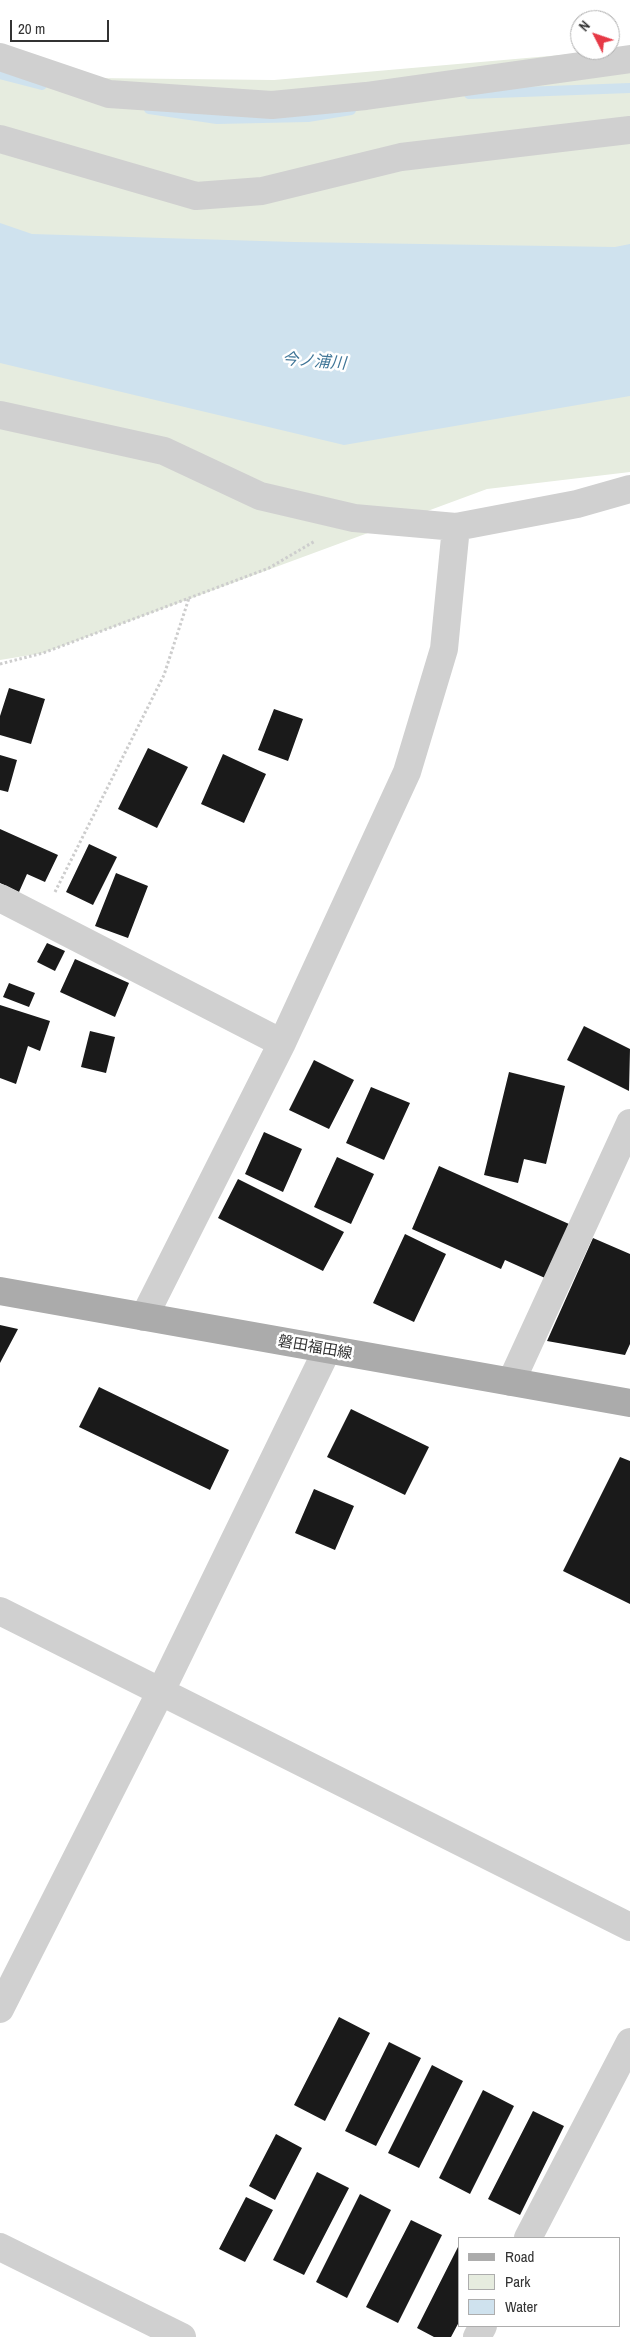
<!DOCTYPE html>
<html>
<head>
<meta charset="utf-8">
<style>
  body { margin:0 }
  #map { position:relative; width:630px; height:2337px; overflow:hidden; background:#fff; font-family:"Archivo Narrow",sans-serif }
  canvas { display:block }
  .legend { position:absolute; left:458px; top:2237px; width:162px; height:90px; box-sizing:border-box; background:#fff; border:1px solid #adadad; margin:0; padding:6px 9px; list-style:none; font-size:15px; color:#333 }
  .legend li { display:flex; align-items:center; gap:10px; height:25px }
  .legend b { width:25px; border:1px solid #adadad }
  .north { position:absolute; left:570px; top:10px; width:50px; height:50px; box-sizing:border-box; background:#fff; border:1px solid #adadad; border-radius:50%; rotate:311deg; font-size:14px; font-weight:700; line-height:20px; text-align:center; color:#333 }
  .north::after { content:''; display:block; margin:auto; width:18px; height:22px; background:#e63946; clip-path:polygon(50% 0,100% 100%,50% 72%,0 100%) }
  .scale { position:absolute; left:10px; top:20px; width:99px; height:22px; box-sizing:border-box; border:2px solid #333; border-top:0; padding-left:6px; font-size:15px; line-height:18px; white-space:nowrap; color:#333; -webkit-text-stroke:4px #fff; paint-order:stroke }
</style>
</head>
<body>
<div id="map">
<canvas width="630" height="2337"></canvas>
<ul class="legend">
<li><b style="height:6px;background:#ababab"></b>Road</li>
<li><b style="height:14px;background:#e6ecdf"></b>Park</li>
<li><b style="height:14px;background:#cfe2ee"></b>Water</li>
</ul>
<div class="north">N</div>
<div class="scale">20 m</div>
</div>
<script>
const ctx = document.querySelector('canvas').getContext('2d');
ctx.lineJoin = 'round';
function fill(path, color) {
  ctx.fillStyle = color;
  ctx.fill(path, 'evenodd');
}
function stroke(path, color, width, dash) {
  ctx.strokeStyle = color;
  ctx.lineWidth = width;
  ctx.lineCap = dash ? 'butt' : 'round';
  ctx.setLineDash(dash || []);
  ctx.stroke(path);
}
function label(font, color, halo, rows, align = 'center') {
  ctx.font = font + ' "Archivo Narrow","Noto Sans JP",sans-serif';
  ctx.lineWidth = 5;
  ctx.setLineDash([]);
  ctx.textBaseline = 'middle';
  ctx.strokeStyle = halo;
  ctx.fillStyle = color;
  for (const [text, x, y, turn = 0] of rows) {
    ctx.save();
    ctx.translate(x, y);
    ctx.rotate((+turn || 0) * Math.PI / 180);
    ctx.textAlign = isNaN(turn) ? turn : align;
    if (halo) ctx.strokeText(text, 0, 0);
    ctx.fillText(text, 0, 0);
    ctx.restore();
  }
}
const green = new Path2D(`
  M630,49V472L487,489L43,653L0,660V77L274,80Z`);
const water = new Path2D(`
  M0,223L32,234L294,242L615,247L630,244V396L344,445L0,363Z`);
const stream = new Path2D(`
  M0,74L42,85
  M469,94L630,88
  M149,109L217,119L308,117L351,110`);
const building = new Path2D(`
  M9,688L45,699L31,744L0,735V716Z
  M274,709L303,719L288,761L258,750Z
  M148,748L188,767L157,828L118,809Z
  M223,754L266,774L244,823L201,804Z
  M0,755L17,760L8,792L0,790Z
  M0,829L58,855L45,882L27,874L19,892L0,883Z
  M89,844L117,857L93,905L66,892Z
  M116,873L148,886L128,938L95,926Z
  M47,943L65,951L55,971L37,962Z
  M75,959L129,983L115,1017L60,992Z
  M9,983L35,993L29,1007L3,997Z
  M0,1005L50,1021L40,1051L28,1046L16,1084L0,1078Z
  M584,1026L630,1049L629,1091L567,1060Z
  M90,1031L115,1037L106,1073L81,1067Z
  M314,1060L354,1080L329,1129L289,1110Z
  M509,1072L565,1086L546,1164L524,1159L518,1183L484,1175Z
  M371,1087L410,1103L384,1160L346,1143Z
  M264,1132L302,1149L283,1192L245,1174Z
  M337,1157L374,1174L351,1224L314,1207Z
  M439,1166L569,1224L545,1278L505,1260L501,1269L412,1229Z
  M238,1179L344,1232L323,1271L218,1218Z
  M405,1234L446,1254L414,1322L373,1303Z
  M593,1238L630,1254V1344L625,1355L547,1341Z
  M0,1325L18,1329L0,1363Z
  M99,1387L229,1450L210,1490L79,1427Z
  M351,1409L429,1447L405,1495L327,1457Z
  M620,1457L630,1461V1604L563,1571Z
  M314,1489L354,1506L335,1550L295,1533Z
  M339,2017L370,2033L325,2121L294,2105Z
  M389,2042L421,2058L376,2146L345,2131Z
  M432,2065L463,2081L419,2168L388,2153Z
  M483,2090L514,2106L470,2194L439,2178Z
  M533,2111L564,2126L520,2215L488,2199Z
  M276,2134L302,2148L275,2200L249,2186Z
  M317,2172L349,2188L304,2275L273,2260Z
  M360,2194L391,2210L347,2298L316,2282Z
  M246,2197L273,2210L245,2262L219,2249Z
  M411,2220L442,2235L398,2323L366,2307Z
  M459,2245V2322L451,2337H434L417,2328Z`);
const path = new Path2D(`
  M0,664L43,653L269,568L315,541
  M55,892L164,675L189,598`);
const minor = new Path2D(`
  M0,57L109,94L272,105L366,96L630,59
  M0,139L196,196L262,191L401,157L630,130
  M0,415L164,451L260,496L354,518L456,527L577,504L630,489
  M0,898L282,1043
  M144,1317L282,1043L407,772L444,649L456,527
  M511,1382L630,1123
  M0,1611L630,1927
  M0,2009L161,1691L327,1350
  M528,2238L630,2042
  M0,2247L182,2337
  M477,2337L483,2326`);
const major = new Path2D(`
  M0,1291L630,1403`);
const streetNames = [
  ["磐田福田線",315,1348,10]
];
const waterNames = [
  ["今ノ浦川",314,362,4]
];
fill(green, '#e6ecdf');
fill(water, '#cfe2ee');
stroke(stream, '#cfe2ee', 10);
fill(building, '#1a1a1a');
stroke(path, '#cdcdcd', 3, [2.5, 2.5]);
stroke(minor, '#d0d0d0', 28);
stroke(major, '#ababab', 28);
label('15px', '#333', '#fff', streetNames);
label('italic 16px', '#3f7597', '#fff', waterNames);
</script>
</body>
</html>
